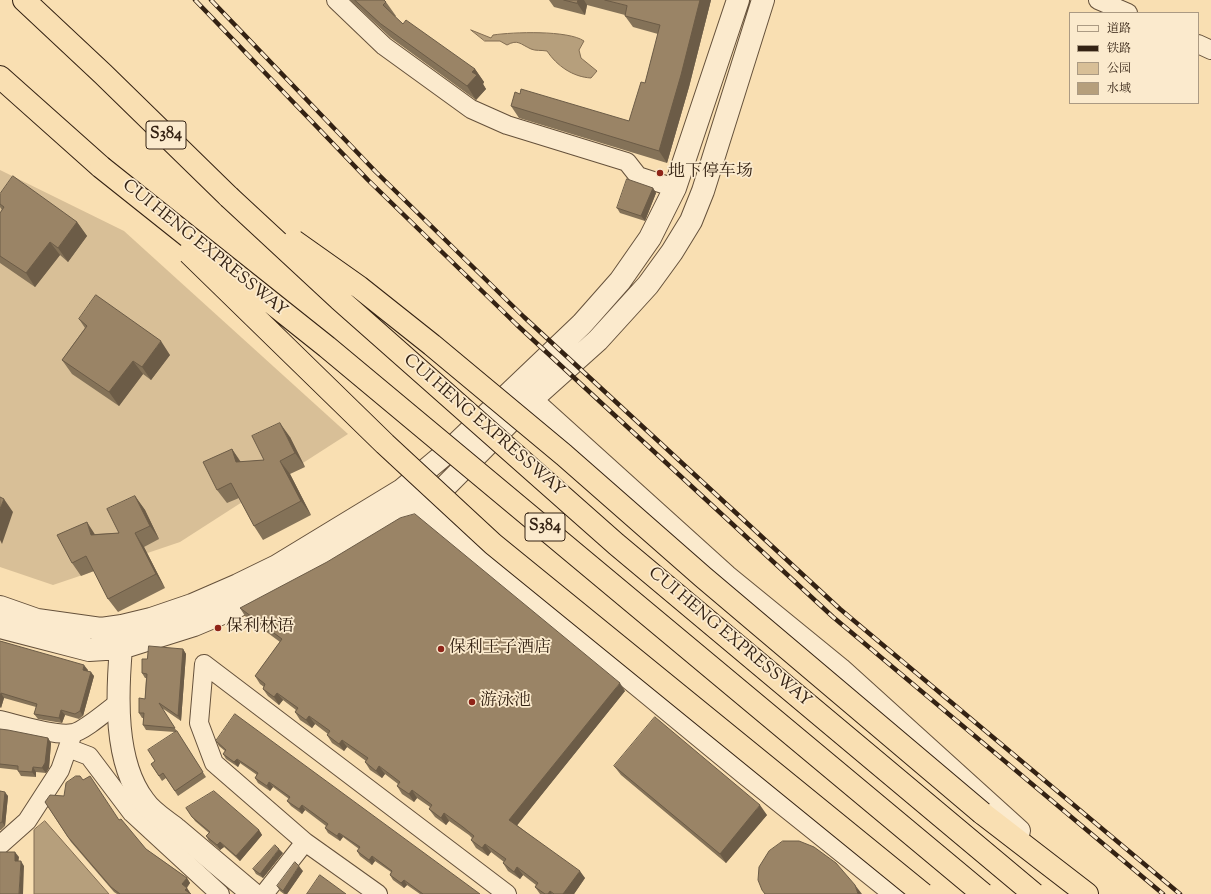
<!DOCTYPE html>
<html>
<head>
<meta charset="utf-8">
<style>
  body { margin:0 }
  #map { position:relative; width:1211px; height:894px; overflow:hidden; background:#f9dfb2; font-family:"Sorts Mill Goudy","Noto Serif SC",serif }
  canvas { display:block }
  .legend { position:absolute; left:1069px; top:12px; width:130px; height:92px; box-sizing:border-box; background:#fbeacd; border:1px solid #ab9a83; margin:0; padding:5px 7px; list-style:none; font-size:12px; color:#342213 }
  .legend li { display:flex; align-items:center; gap:8px; height:20px }
  .legend b { width:20px; border:1px solid #ab9a83 }
</style>
</head>
<body>
<div id="map">
<canvas width="1211" height="894"></canvas>
<ul class="legend">
<li><b style="height:5px;background:#fbeacd"></b>道路</li>
<li><b style="height:5px;background:#342213"></b>铁路</li>
<li><b style="height:11px;background:#d8bf97"></b>公园</li>
<li><b style="height:11px;background:#b69f7c"></b>水域</li>
</ul>
</div>
<script>
const ctx = document.querySelector('canvas').getContext('2d');
ctx.lineJoin = 'round';
function fill(path, color) {
  ctx.fillStyle = color;
  ctx.fill(path, 'evenodd');
}
function stroke(path, color, width, dash) {
  ctx.strokeStyle = color;
  ctx.lineWidth = width;
  ctx.lineCap = dash ? 'butt' : 'round';
  ctx.setLineDash(dash || []);
  ctx.stroke(path);
}
function label(font, color, halo, rows, align = 'center') {
  ctx.font = font + ' "Sorts Mill Goudy","Noto Serif SC",serif';
  ctx.lineWidth = 3.5;
  ctx.setLineDash([]);
  ctx.textBaseline = 'middle';
  ctx.strokeStyle = halo;
  ctx.fillStyle = color;
  for (const [text, x, y, turn = 0] of rows) {
    ctx.save();
    ctx.translate(x, y);
    ctx.rotate((+turn || 0) * Math.PI / 180);
    ctx.textAlign = isNaN(turn) ? turn : align;
    if (halo) ctx.strokeText(text, 0, 0);
    ctx.fillText(text, 0, 0);
    ctx.restore();
  }
}
const green = new Path2D(`
  M0,170L124,231L348,434L180,542L53,585L0,567Z`);
const water = new Path2D(`
  M471,30L491,38L493,35C513,32 568,30 584,41L579,50L581,58L597,71L591,78C573,77 557,66 547,51C542,50 535,51 531,49C520,44 518,39 507,45L500,41H485Z
  M45,821L109,894H34V830Z`);
const minor = new Path2D(`
  M336,0L384,46L471,109L507,125L627,162L638,176L675,188
  M1098,0L1128,13
  M1198,44L1211,50
  M0,720C17,724 57,737 73,733C84,731 108,710 119,702
  M68,748L89,756L132,813L220,894
  M0,845L27,821L60,770L73,733
  M264,894L305,842
  M378,894L305,842L214,763L199,723L204,664L507,894`);
const tertiary = new Path2D(`
  M520,390L726,576L840,669L1019,831
  M412,499L746,774L896,894
  M0,607L37,620L101,629L122,626L151,619L192,605L238,585L277,566L402,490L451,449L582,324L620,281L650,238L675,188L738,0
  M0,627L89,650L121,648L194,625L232,609L327,559L400,514L424,508L531,400L598,340L648,285L672,252L691,221L703,191L763,0
  M121,648C117,694 114,762 144,801C151,812 166,821 176,829C202,851 227,872 253,894`);
const trunk = new Path2D(`
  M24,0L103,74L229,197
  M0,77L101,167
  M982,813L1087,894`);
const rail = new Path2D(`
  M195,0L368,180L517,325L833,617L1163,894
  M211,0L376,172L524,317L840,609L1180,894`);
const trunkBridge = new Path2D(`
  M101,167L327,347L983,894
  M229,197L339,299L616,544L1034,894
  M294,241L359,287L432,345L564,455L703,577L982,813
  M189,253L385,444L493,544L923,894`);
const wall = new Path2D(`
  M350,0H384L386,2L396,16L395,17L403,24L475,69L484,82L483,84L486,89L476,100L391,38Z
  M549,0H711L689,87L667,163L519,118L511,106L629,121L645,83L658,34L633,27L625,16V15L587,5L585,15L554,7Z
  M653,188L656,193L645,221L620,213L617,208Z
  M0,194L77,222L87,236L68,262L60,255L35,287L0,263V213L2,210L0,207Z
  M79,319L170,355L151,380L143,374L119,406L72,374L62,360L85,328Z
  M290,437L305,467L290,474L311,515L263,540L254,526L239,498L227,503L217,490L232,449L241,462L264,460Z
  M135,496L145,510L159,539L144,547L165,588L118,612L108,599L94,571L81,576L72,563L95,534L119,533Z
  M240,608L625,691L517,825L585,878L574,894H540L535,887L536,885L523,875L520,879L508,871L503,863L504,862L491,852L488,856L476,848L471,840L472,838L469,835L449,821L446,825L435,817L429,809L430,807L417,798L414,802L402,794L397,786L398,784L385,774L382,778L370,770L365,762L366,761L347,747L344,751L332,743L327,735L328,734L315,724L312,728L300,720L295,712L296,710L283,700L279,705L268,696L263,689L264,687L260,684L255,676L280,642L245,616Z
  M0,641L88,670L87,671L94,676L83,716L79,719L65,715L62,723L38,719L34,714L36,707L4,698L1,708L0,707Z
  M183,649L186,654L181,721L162,708L206,777L178,796L166,778L162,781L151,764L155,761L175,732L146,730L143,725V718H142L139,713L145,699L146,678H145L142,673L147,659Z
  M0,729L48,738L51,743L49,768L46,773L36,772V777L21,776L18,771V770L0,768Z
  M216,741L480,894H420L407,885L404,888L393,880L390,875L391,872L375,861L372,865L360,856L357,851L359,849L343,837L340,841L328,833L325,828L326,826L305,810L302,814L291,806L287,801L289,799L273,787L270,791L258,783L255,778L257,775L240,763L238,767L226,759L223,754L225,751L219,746Z
  M614,766L767,815L726,863L621,775Z
  M0,791L8,796L5,826L1,830H0Z
  M64,796L119,820L146,849L187,878L190,883L187,888L191,894H117L114,892L71,842L45,802Z
  M186,808L259,830L262,835L240,861L224,847L220,850L209,841L206,836L209,833L195,821Z
  M283,853L263,878L256,874L253,869Z
  M303,871L287,894H284L280,891L277,886Z`);
const shadedWall = new Path2D(`
  M578,0H584L587,5L585,15L577,3Z
  M700,0H711L689,87L667,163L659,151Z
  M475,69L484,82L483,84L486,89L476,100L467,86L472,72Z
  M653,188L656,193L645,221L641,216Z
  M77,222L87,236L68,262L58,248Z
  M50,242L60,255L35,287L26,273Z
  M161,341L170,355L151,380L142,367Z
  M133,361L143,374L119,406L109,392Z
  M280,423L290,437L305,467L295,453Z
  M232,449L241,463L236,462Z
  M280,461L290,474L311,515L301,501Z
  M135,496L145,510L159,539L150,526Z
  M4,499L13,512L2,544L0,540V509Z
  M87,522L96,536L91,535Z
  M135,533L144,547L165,588L156,574Z
  M183,649L186,654L181,721L178,716Z
  M84,665L88,670L86,674L83,670Z
  M91,672L94,676L83,716L80,711Z
  M620,683L625,691L515,828L509,820Z
  M1,693L4,698L1,708L0,706V696Z
  M277,693L283,700L279,705L274,697Z
  M61,710L65,715L62,723L59,718Z
  M309,716L315,724L312,728L306,720Z
  M48,738L51,743L49,768L46,773L42,768Z
  M342,740L347,747L344,751L339,744Z
  M237,759L240,763L238,767L234,762Z
  M379,766L385,774L382,778L376,771Z
  M33,767L36,772V777L32,772Z
  M269,782L273,787L270,791L267,786Z
  M412,790L417,798L414,802L409,794Z
  M5,792L8,796L5,826L2,822Z
  M302,805L305,810L302,814L299,809Z
  M760,805L767,815L726,863L720,854Z
  M444,813L449,821L446,825L441,818Z
  M259,830L262,835L240,861L236,856Z
  M339,833L343,837L340,841L337,836Z
  M220,842L224,847L220,850L217,845Z
  M485,844L491,852L488,856L482,848Z
  M279,849L283,853L263,878L260,874Z
  M15,852L19,857L18,866L15,861Z
  M372,856L375,861L372,865L369,860Z
  M21,861L24,866L23,894H19Z
  M299,866L303,871L287,894H285L283,891Z
  M517,867L523,875L520,879L514,872Z
  M580,871L585,878L574,894H563Z
  M187,878L190,883L185,889L182,884Z
  M404,880L407,885L404,888L401,883Z
  M855,885L862,894H858Z
  M187,888L190,893L189,894L185,890Z
  M550,891L552,894H548Z`);
const building = new Path2D(`
  M355,0H384L386,2L383,5L403,24L406,20L475,69L472,72L477,75L467,86L381,24Z
  M564,0H578L577,3Z
  M605,0H700L681,75L659,151L511,106L515,92L520,94L521,89L629,121L641,82L645,83L660,25L625,16L627,6Z
  M13,176L77,222L58,248L50,242L26,273L0,256V213L4,207L0,204V194Z
  M627,179L653,188L641,216L617,208Z
  M96,295L161,341L142,367L133,361L109,392L62,360L87,326L79,319Z
  M280,423L295,453L280,461L301,501L254,526L231,483L217,490L203,462L232,449L236,462L264,460L252,436Z
  M135,496L150,526L135,533L156,574L108,599L86,556L72,563L57,535L87,522L91,535L119,533L107,509Z
  M0,497L4,499L0,509Z
  M415,514L620,683L509,820L580,871L563,894H554L550,891L548,894H545L535,887L538,883L517,867L514,872L503,863L506,859L485,844L482,848L471,840L474,836L463,827L444,813L441,818L429,809L432,805L412,790L409,794L397,786L400,782L379,766L376,771L365,762L368,758L342,740L339,744L327,735L330,731L309,716L306,720L295,712L298,708L277,693L274,697L263,689L265,684L255,676L282,639L240,608L327,562L400,518Z
  M0,641L84,665L83,670L91,672L80,711L75,714L61,710L59,718L34,714L37,704L1,693L0,696Z
  M149,646L183,649L178,716L159,703L175,728L143,725L144,713H139V698L145,699L147,674L142,673V659H147Z
  M235,714L480,894H423L404,880L401,883L390,875L392,871L372,856L369,860L357,851L360,847L339,833L337,836L325,828L328,824L302,805L299,809L287,801L290,797L269,782L267,786L255,778L258,773L237,759L234,762L223,754L226,750L216,741Z
  M655,717L760,805L720,854L614,766Z
  M0,729L8,730L48,738L45,763L42,768L33,767L32,772L18,771V766L0,764Z
  M177,731L203,772L175,791L163,773L159,776L151,764L155,761L148,750Z
  M76,776H80L83,780L90,776L119,820L121,819L146,849L187,878L182,884L187,888L185,890L191,894H120L111,887L68,837L45,802L50,795L64,796L66,783Z
  M0,791L5,792L2,822L0,823Z
  M214,791L259,830L236,856L220,842L217,845L206,836L210,832L192,817L186,808Z
  M783,841H799L814,847L836,863L855,885L858,894H765L762,890L758,880L759,867L769,851Z
  M275,845L279,849L260,874L253,869Z
  M0,852H15V861H21L19,894H0Z
  M295,862L299,866L283,891L277,886Z
  M320,875L346,894H307Z`);
const markers = [
  [660,173,4,"#8f2418"],
  [218,628,4,"#8f2418"],
  [441,649,4,"#8f2418"],
  [472,702,4,"#8f2418"]
];
const shields = [
  [166,135,40],
  [545,527,40]
];
const shieldNames = [
  ["S384",166,135],
  ["S384",545,527]
];
const poiNames = [
  ["地下停车场",668,173],
  ["保利林语",226,628],
  ["保利王子酒店",449,649],
  ["游泳池",480,702]
];
const streetNames = [
  ["CUI HENG EXPRESSWAY",204,249,39],
  ["CUI HENG EXPRESSWAY",483,426,41],
  ["CUI HENG EXPRESSWAY",729,638,40]
];
fill(green, '#d8bf97');
fill(water, '#b69f7c');
stroke(water, '#826d52', 1);
stroke(minor, '#65513b', 20);
stroke(tertiary, '#65513b', 24);
stroke(trunk, '#342213', 24);
stroke(minor, '#fbeacd', 18);
stroke(tertiary, '#fbeacd', 22);
stroke(trunk, '#f9dfb2', 22);
stroke(rail, '#342213', 4.5);
stroke(rail, '#fbeacd', 3, [9]);
stroke(trunkBridge, '#342213', 24, []);
stroke(trunkBridge, '#f9dfb2', 22);
fill(wall, '#847258');
fill(shadedWall, '#6c5c47');
fill(building, '#9a8466');
stroke(building, '#6c5c47', 1);
for (const [x, y, r, color] of markers) {
  const dot = new Path2D();
  dot.arc(x, y, r, 0, 2 * Math.PI);
  ctx.fillStyle = color;
  ctx.fill(dot);
  stroke(dot, '#fbeacd', 1.5);
}
for (const [x, y, w] of shields) {
  const box = new Path2D();
  box.roundRect(x - w / 2, y - 14, w, 28, 3);
  ctx.fillStyle = '#fbeacd';
  ctx.fill(box);
  stroke(box, '#342213', 1);
}
label('bold 16px', '#342213', null, shieldNames);
label('17px', '#342213', '#fbeacd', poiNames, 'left');
label('17px', '#342213', '#fbeacd', streetNames);
</script>
</body>
</html>
